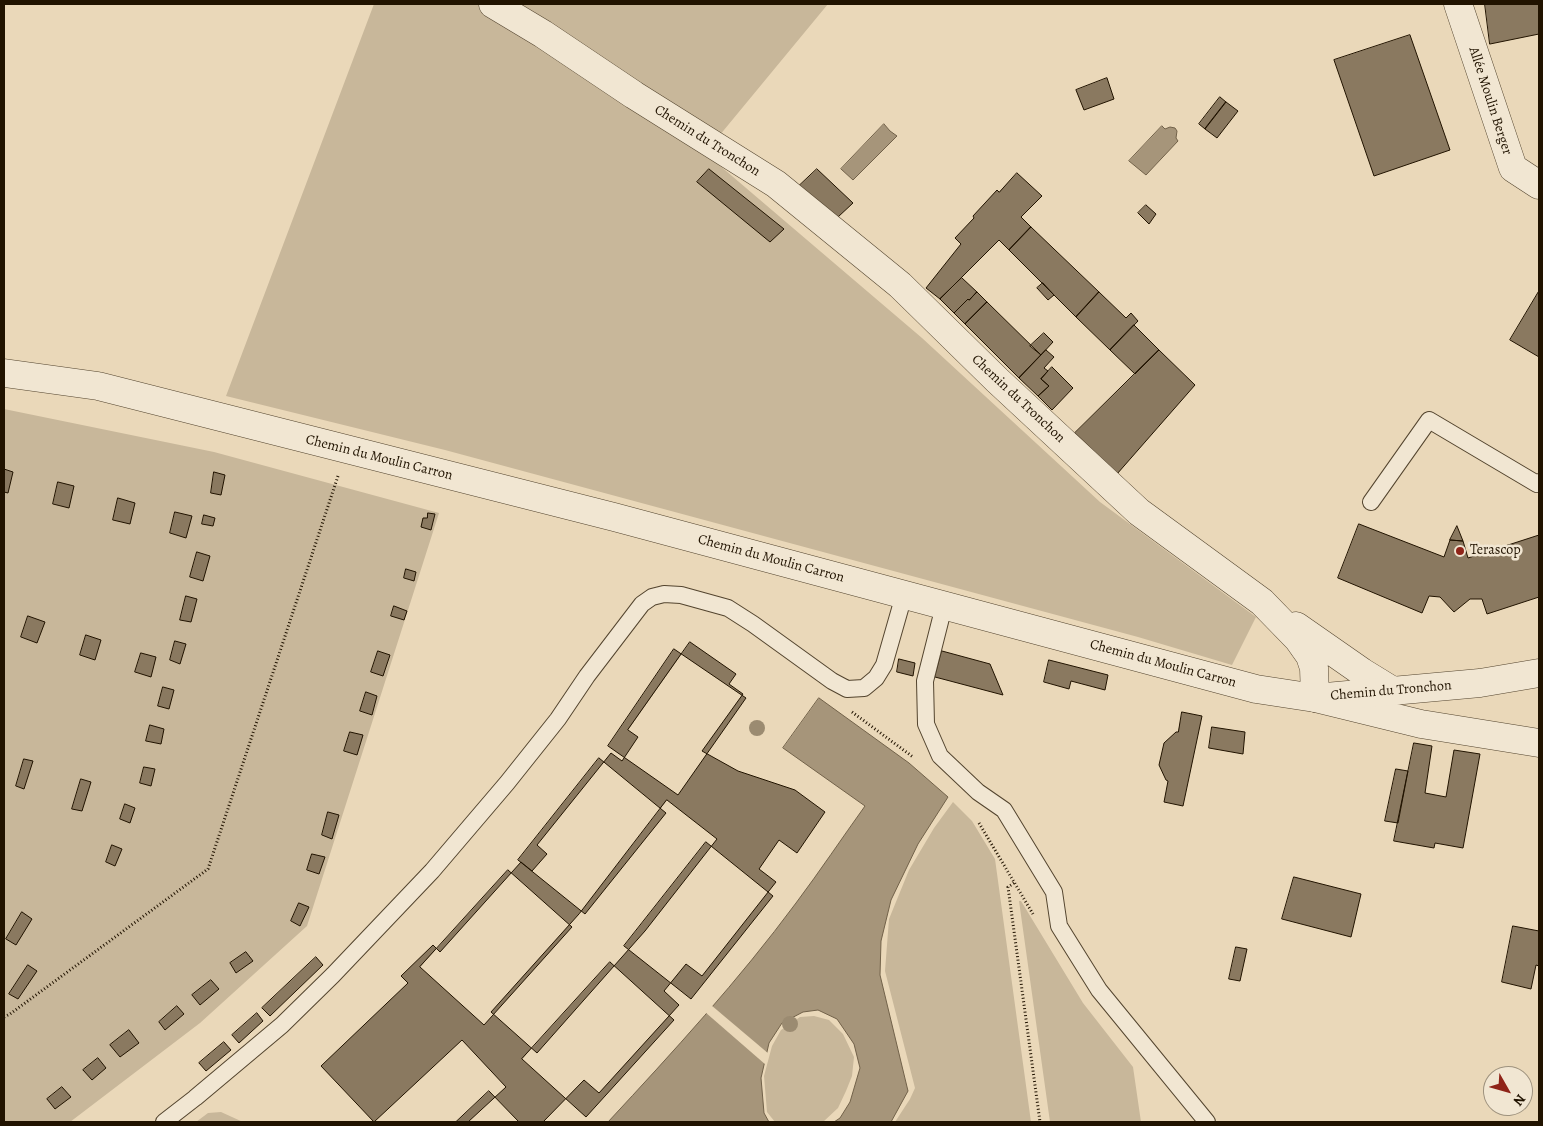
<!DOCTYPE html>
<html>
<head>
<meta charset="utf-8">
<style>
  body { margin:0 }
  #map { position:relative; width:1543px; height:1126px; overflow:hidden; background:#ead8b9; font-family:Alegreya,serif }
  canvas { display:block }
  .frame { position:absolute; inset:0; border:5px solid #211300; pointer-events:none }
  .north { position:absolute; left:1483px; top:1066px; width:50px; height:50px; box-sizing:border-box; background:#f1e6d2; border:1px solid #9e927e; border-radius:50%; rotate:128deg; font-size:14px; font-weight:700; line-height:20px; text-align:center; color:#211300 }
  .north::after { content:''; display:block; margin:auto; width:18px; height:22px; background:#8f2418; clip-path:polygon(50% 0,100% 100%,50% 72%,0 100%) }
</style>
</head>
<body>
<div id="map">
<canvas width="1543" height="1126"></canvas>
<div class="frame"></div>
<div class="north">N</div>
</div>
<script>
const ctx = document.querySelector('canvas').getContext('2d');
ctx.lineJoin = 'round';
function fill(path, color) {
  ctx.fillStyle = color;
  ctx.fill(path, 'evenodd');
}
function stroke(path, color, width, dash) {
  ctx.strokeStyle = color;
  ctx.lineWidth = width;
  ctx.lineCap = dash ? 'butt' : 'round';
  ctx.setLineDash(dash || []);
  ctx.stroke(path);
}
function label(font, color, halo, rows, align = 'center') {
  ctx.font = font + ' Alegreya,serif';
  ctx.lineWidth = 5;
  ctx.setLineDash([]);
  ctx.textBaseline = 'middle';
  ctx.strokeStyle = halo;
  ctx.fillStyle = color;
  for (const [text, x, y, turn = 0] of rows) {
    ctx.save();
    ctx.translate(x, y);
    ctx.rotate((+turn || 0) * Math.PI / 180);
    ctx.textAlign = isNaN(turn) ? turn : align;
    if (halo) ctx.strokeText(text, 0, 0);
    ctx.fillText(text, 0, 0);
    ctx.restore();
  }
}
const green = new Path2D(`
  M374,4H828L705,153L922,338L1100,502L1256,617L1232,665L1138,637L445,450L226,396Z
  M4,409L214,452L439,513L307,926L200,1023L70,1122H4Z
  M953,802L972,821L995,859L1031,1122H895L910,1099L915,1088L885,971L889,919L909,870L934,828Z
  M1019,901H1021L1083,1003L1133,1067L1141,1122H1050Z
  M814,1016L829,1020L843,1034L854,1057L852,1076L846,1091L838,1108L823,1122H775L767,1112L764,1076L772,1046L781,1030L800,1017Z
  M221,1112L243,1122H196L208,1113Z`);
const water = new Path2D(`
  M884,124L890,131L897,136L853,180L841,169Z
  M1162,126L1165,129L1170,127L1175,128L1177,131L1176,138L1178,141L1146,175L1129,161Z
  M819,698L909,763L948,797L918,844L891,900L881,941L880,975L908,1091L891,1122H834L840,1118L850,1102L860,1068L854,1044L837,1019L818,1010L803,1012L782,1023L769,1043L761,1078L764,1113L769,1122H608C673,1052 739,980 796,903C820,871 842,838 865,806L783,748Z`);
const pier = new Path2D(`
  M711,1005L769,1054L766,1065L705,1012Z`);
const building = new Path2D(`
  M1485,4H1539V34L1490,44Z
  M1410,35L1450,150L1374,176L1334,60Z
  M1107,78L1114,99L1084,110L1076,90Z
  M1220,97L1226,102L1205,129L1199,124Z
  M1226,102L1238,111L1217,138L1205,129Z
  M709,169L784,229L770,242L697,182Z
  M817,169L853,203L838,217L799,186Z
  M1017,173L1042,196L1021,217L1031,227L1009,250L999,240L940,299L926,288L961,244L955,238L974,218L973,216L997,190L999,192Z
  M1146,205L1156,214L1149,224L1138,213Z
  M1031,227L1099,292L1076,317L1009,250Z
  M962,278L977,292L969,300L968,299L954,313L940,299Z
  M1043,283L1054,295L1048,300L1037,288Z
  M1539,291V357L1510,340Z
  M977,292L987,302L965,324L954,313L968,299L969,300Z
  M1099,292L1126,318L1131,313L1138,321L1110,350L1076,317Z
  M987,302L1041,355L1019,378L965,324Z
  M1134,325L1159,350L1135,374L1110,350Z
  M1044,333L1053,342L1041,355L1030,346Z
  M1046,350L1054,357L1044,368L1048,371L1041,379L1049,386L1038,396L1019,378Z
  M1159,350L1195,385L1117,474L1075,433Z
  M1052,367L1073,388L1052,410L1038,396L1049,386L1041,379Z
  M4,469L13,472L8,493L4,492Z
  M214,472L225,475L221,495L211,493Z
  M58,482L74,486L69,508L53,504Z
  M118,498L135,503L130,524L113,520Z
  M175,512L192,516L186,538L170,533Z
  M428,513L435,514L431,530L421,527L423,518H427Z
  M204,515L215,518L213,526L202,524Z
  M1359,524L1444,557L1450,540L1463,541L1468,558L1539,535V597L1487,614L1482,599H1470L1454,612L1440,597L1429,596L1422,613L1338,578Z
  M1457,526L1463,541L1450,540Z
  M197,552L210,556L203,581L190,577Z
  M406,569L416,572L414,581L404,578Z
  M186,596L197,599L191,622L180,620Z
  M394,606L407,611L404,620L391,616Z
  M28,616L45,622L37,643L21,637Z
  M86,635L101,640L95,660L80,655Z
  M175,641L186,644L180,664L170,660Z
  M690,642L736,674L729,684L743,694L702,751L738,771L795,790L825,812L797,853L779,840L759,869L776,882L702,976L686,964L664,991L679,1005L599,1093L584,1080L543,1122H468L506,1087L462,1040L374,1122L321,1066L408,983L401,976L433,945L440,952L521,862L532,871L547,854L537,845L611,753L622,761L638,737L628,730ZM667,800L717,839L645,931L537,1053L491,1012L579,914Z
  M674,649L746,698L678,795L608,746Z
  M378,651L390,655L383,676L371,672Z
  M942,651L990,664L1003,695L935,677Z
  M141,653L156,657L151,677L135,672Z
  M899,659L915,663L913,676L897,672Z
  M1049,660L1108,675L1105,690L1071,681L1069,689L1044,682Z
  M163,687L174,690L169,709L158,706Z
  M366,692L377,696L372,715L360,711Z
  M1182,712L1202,716L1183,806L1164,802L1168,781L1166,780L1159,765L1164,743L1176,732H1178Z
  M150,725L164,729L161,744L146,741Z
  M1212,727L1245,732L1243,754L1209,748Z
  M350,732L363,735L357,755L344,751Z
  M1414,743L1432,746L1425,793L1446,797L1454,750L1480,754L1463,848L1435,843L1434,848L1394,841Z
  M599,758L666,813L585,914L518,860Z
  M24,759L33,761L24,789L16,786Z
  M144,767L155,769L151,786L140,783Z
  M1396,769L1408,771L1398,823L1385,821Z
  M81,779L91,782L82,811L72,809Z
  M125,804L135,808L130,823L120,819Z
  M328,812L339,815L332,839L322,835Z
  M706,842L773,896L691,999L624,946Z
  M112,845L122,849L115,866L106,862Z
  M312,854L325,857L319,874L307,870Z
  M508,870L572,927L484,1025L420,967Z
  M1294,877L1361,894L1351,937L1282,919Z
  M299,903L309,907L300,926L291,921Z
  M22,912L32,919L16,945L6,939Z
  M1513,926L1539,931V966L1536,965L1531,989L1502,982Z
  M1236,947L1247,949L1240,981L1229,979Z
  M246,952L253,961L236,973L230,963Z
  M316,957L323,965L270,1016L262,1008Z
  M610,962L674,1020L586,1117L522,1059Z
  M28,965L37,971L18,999L9,994Z
  M211,980L219,989L200,1005L192,995Z
  M177,1006L184,1014L165,1030L159,1022Z
  M257,1013L263,1021L239,1043L232,1035Z
  M129,1030L139,1043L120,1057L110,1045Z
  M224,1042L231,1050L206,1071L199,1063Z
  M98,1058L106,1068L92,1080L83,1070Z
  M62,1087L71,1097L55,1109L47,1099Z
  M489,1091L519,1122H456Z`);
const path = new Path2D(`
  M852,712L913,757
  M979,823L1033,914
  M1014,883L1008,887L1040,1122
  M4,1017L10,1014L208,869L338,476`);
const service = new Path2D(`
  M1371,502L1429,420L1537,484L1539,482
  M944,606L925,681L926,724L940,756L978,792L1004,810L1054,892L1059,926L1099,990L1207,1122
  M164,1122L195,1098L282,1025L333,975L432,871L507,783L558,719L587,676L642,604L652,597L664,594L681,595L728,608L753,624L832,681L847,689L864,688L876,678L884,665L904,595`);
const minor = new Path2D(`
  M493,4L543,34L634,95L776,184L900,285L997,380L1139,512L1262,602L1298,639L1310,656L1314,668L1315,698L1421,724L1539,743
  M1458,4L1513,168L1539,185
  M1296,626L1362,672L1393,691`);
const tertiary = new Path2D(`
  M4,373L98,386L614,517L1256,689L1315,698L1480,683L1539,673`);
const trees = [
  [757,728],
  [790,1024]
];
const markers = [
  [1460,551,5,"#8f2418"]
];
const streetNames = [
  ["Allée Moulin Berger",1490,101,72],
  ["Chemin du Tronchon",707,141,32],
  ["Chemin du Tronchon",1018,399,43],
  ["Chemin du Moulin Carron",379,458,14],
  ["Chemin du Moulin Carron",771,559,15],
  ["Chemin du Moulin Carron",1163,664,15],
  ["Chemin du Tronchon",1391,691,-5]
];
const poiNames = [
  ["Terascop",1470,551]
];
fill(green, '#c8b79a');
fill(water, '#a6957a');
stroke(water, '#716149', 1);
fill(pier, '#ead8b9');
fill(building, '#8a7960');
stroke(building, '#211300', 1);
stroke(service, '#53442e', 18);
stroke(minor, '#53442e', 29);
stroke(tertiary, '#53442e', 29);
stroke(path, '#211300', 3, [1, 2.5]);
stroke(service, '#f1e6d2', 16);
stroke(minor, '#f1e6d2', 28);
stroke(tertiary, '#f1e6d2', 28);
ctx.fillStyle = '#9b8b71';
for (const [x, y] of trees) {
  ctx.beginPath();
  ctx.arc(x, y, 8, 0, 2 * Math.PI);
  ctx.fill();
}
for (const [x, y, r, color] of markers) {
  const dot = new Path2D();
  dot.arc(x, y, r, 0, 2 * Math.PI);
  ctx.fillStyle = color;
  ctx.fill(dot);
  stroke(dot, '#f1e6d2', 2);
}
label('14px', '#211300', '#f1e6d2', streetNames);
label('14px', '#211300', '#f1e6d2', poiNames, 'left');
</script>
</body>
</html>
